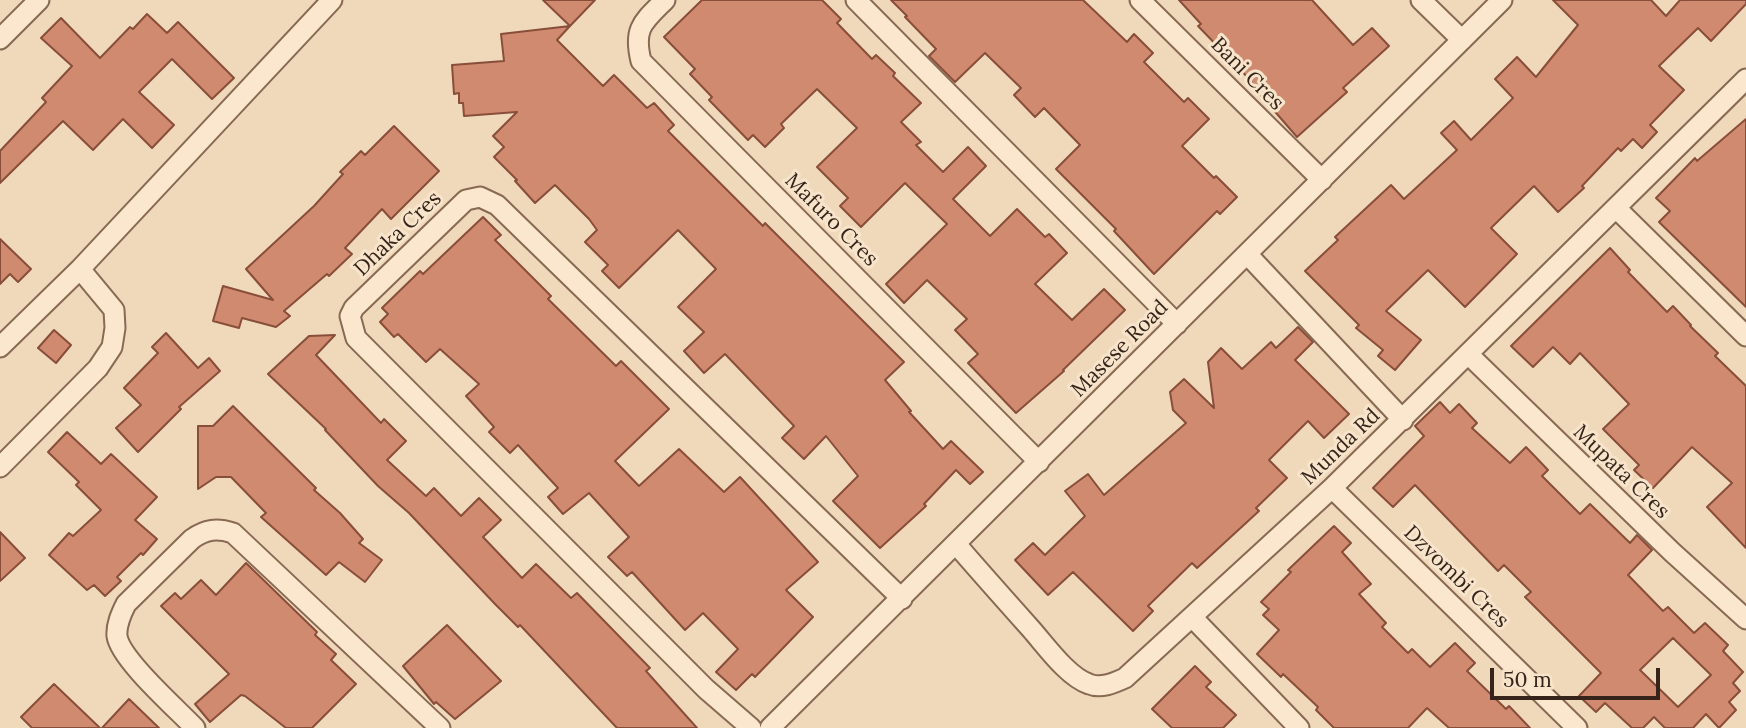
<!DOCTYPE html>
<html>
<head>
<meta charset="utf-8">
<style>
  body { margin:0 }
  #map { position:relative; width:1746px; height:728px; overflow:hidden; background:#f0d9bb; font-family:Lora,serif }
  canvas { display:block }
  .scale { position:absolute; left:1490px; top:668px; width:170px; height:32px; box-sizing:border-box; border:4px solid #36241a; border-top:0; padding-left:9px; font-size:21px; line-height:24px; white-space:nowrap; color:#36241a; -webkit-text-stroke:5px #f7e4cb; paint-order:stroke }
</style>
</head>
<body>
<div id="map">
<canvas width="1746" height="728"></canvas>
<div class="scale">50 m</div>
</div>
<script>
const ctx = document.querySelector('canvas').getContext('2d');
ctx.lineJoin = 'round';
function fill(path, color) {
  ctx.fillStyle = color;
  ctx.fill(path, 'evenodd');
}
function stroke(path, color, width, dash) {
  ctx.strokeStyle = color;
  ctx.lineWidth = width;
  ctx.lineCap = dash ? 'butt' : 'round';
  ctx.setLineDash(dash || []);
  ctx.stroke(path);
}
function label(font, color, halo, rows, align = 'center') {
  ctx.font = font + ' Lora,serif';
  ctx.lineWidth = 6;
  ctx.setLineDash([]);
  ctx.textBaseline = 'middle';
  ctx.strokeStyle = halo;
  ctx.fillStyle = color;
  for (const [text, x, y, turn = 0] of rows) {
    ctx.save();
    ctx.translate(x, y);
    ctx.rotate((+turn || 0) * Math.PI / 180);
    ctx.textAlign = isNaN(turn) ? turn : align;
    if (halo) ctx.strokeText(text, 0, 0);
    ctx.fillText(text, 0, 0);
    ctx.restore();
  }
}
const building = new Path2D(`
  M543,0H595L570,26Z
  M702,0H822L841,19L837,23L872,59L876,55L895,73L893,76L921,103L901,122L921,142L916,145L943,172L968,147L986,166L953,199L990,236L1017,209L1045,237L1049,234L1067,253L1035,284L1072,320L1104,289L1125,310L1063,370L1064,371L1016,413L968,363L978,354L955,330L967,319L927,280L904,303L886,284L947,224L905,183L861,227L840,206L848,198L817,167L857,128L817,89L781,124L784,128L765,147L753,135L748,140L709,100L712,97L690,74L695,69L664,37Z
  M891,0H1083L1127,42L1134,34L1153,53L1144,62L1184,102L1188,98L1209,119L1182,146L1214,178L1216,176L1237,197L1220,214L1217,211L1154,274L1114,231L1116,229L1056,169L1080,145L1044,108L1035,117L1014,95L1021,88L985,53L955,82L929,56L936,49L905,17L907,16Z
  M1179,0H1312L1353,45L1372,28L1389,46L1343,88L1347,92L1297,137L1250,83L1252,82L1198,26L1201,24Z
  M1553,0H1651L1666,16L1680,0H1746V4L1711,41L1698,28L1659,66L1684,90L1650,125L1657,132L1642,148L1633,139L1621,151L1618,148L1582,186L1584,188L1558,212L1534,186L1491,228L1517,254L1465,307L1428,270L1386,311L1421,340L1395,370L1378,356L1383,350L1356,328L1359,325L1305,271L1338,240L1335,237L1391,185L1404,199L1457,150L1441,133L1454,121L1471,140L1513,98L1495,79L1517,57L1536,77L1578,25Z
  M147,14L167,33L178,22L234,78L212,99L172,59L139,92L174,125L152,148L123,119L93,150L63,121L0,183V151L46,102L42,98L72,66L41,38L61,18L100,58L130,27L133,29Z
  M570,26L557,40L603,86L614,75L647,108L654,103L674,125L668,131L763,226L765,223L904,362L885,380L911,411L909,412L943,449L951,441L983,472L970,484L956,470L924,504L926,506L880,548L833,501L858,476L826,436L804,459L782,438L794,426L725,354L704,373L684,351L704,332L678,307L716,269L678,230L619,288L602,271L608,265L585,242L597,230L589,219L555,185L535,203L515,181L517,180L494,157L504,147L493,136L517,112L464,116L463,103H459V93L454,94L452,65L504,61L501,34Z
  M1746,119V307L1659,222L1670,211L1656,198L1695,158L1697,161Z
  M394,126L439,171L391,219L382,209L345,248L352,254L329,276L327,274L284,311L290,316L276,327L242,318L239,328L213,321L223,286L273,300L246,269L314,206L343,174L340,172L361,151L365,155Z
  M483,217L501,235L495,240L551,296L548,299L616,366L621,361L669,409L615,461L639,486L679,449L724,492L740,477L818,562L786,590L813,617L755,677L752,674L736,690L716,672L738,649L703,613L685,630L632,572L627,576L608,557L629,537L589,493L563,514L548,497L558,488L518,445L510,453L489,432L494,427L466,396L479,384L440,349L426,362L398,334L394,337L380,322L388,314L382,308L420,271L423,274Z
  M0,239L31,269L18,282L10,274L0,284Z
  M1610,248L1630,270L1628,272L1667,312L1673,306L1691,325L1690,326L1718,353L1715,356L1746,386V548L1707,507L1732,483L1692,447L1653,488L1634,470L1639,465L1603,429L1629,404L1580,353L1570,364L1553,347L1533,367L1511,346Z
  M1298,327L1313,342L1295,360L1349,414L1324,438L1308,421L1269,460L1287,478L1256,508L1259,511L1197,568L1192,563L1148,606L1153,611L1133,631L1073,572L1048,595L1015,560L1033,543L1045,555L1085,516L1065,491L1088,474L1104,495L1186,423L1173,410L1170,392L1184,379L1214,408L1208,362L1221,348L1242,369L1271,342L1276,348Z
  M54,330L71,345L56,363L38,348Z
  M166,333L198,368L209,358L220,371L179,407L181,409L138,452L116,428L141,405L124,388L158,353L152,347Z
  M335,335L316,355L381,423L384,419L406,441L387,460L426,496L434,488L461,516L479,498L501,520L483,537L522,578L536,564L571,598L577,593L650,668L646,671L697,728H617L520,625L518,627L495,604L409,513L378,486L325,430L326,429L268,374L309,336Z
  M1440,402L1450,413L1459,404L1477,423L1472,428L1510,463L1526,447L1548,470L1542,476L1580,514L1590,504L1630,543L1637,535L1652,550L1628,575L1663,611L1668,607L1694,633L1705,623L1728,645L1723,651L1743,672L1733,683L1740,691L1729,702L1736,710L1719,728L1706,714L1693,728H1665L1654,717L1643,728H1632L1605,703L1596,712L1579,696L1601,673L1525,597L1531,592L1504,565L1498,571L1415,485L1393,507L1373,488L1424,436L1415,426ZM1673,638L1711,675L1678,707L1640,670Z
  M233,406L316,488L314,490L340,513L363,539L359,543L382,560L365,582L339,562L326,575L261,517L266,513L231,477H216L198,489V426H213Z
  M67,432L101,464L111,454L157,497L135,520L157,539L143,555L141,553L117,577L121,581L105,596L94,585L87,590L49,555L69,533L73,536L101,510L76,485L79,482L48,452Z
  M1334,526L1351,543L1342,552L1371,584L1359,594L1386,623L1382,627L1408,653L1412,649L1430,667L1455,643L1475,663L1467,671L1506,709L1509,706L1530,728H1449L1427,708L1408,728H1334L1316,710L1318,707L1283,674L1281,677L1257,654L1279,630L1263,615L1269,609L1261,602L1291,572L1288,570Z
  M0,532L25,558L0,581Z
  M246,563L317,632L315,635L336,654L331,660L356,684L312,728H286L245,696L241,695L210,722L195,704L229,674L161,606L175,593L181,599L201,580L216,595Z
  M447,625L501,681L455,719L436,702L434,704L403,666Z
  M1195,666L1211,682L1206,687L1236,715L1223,728H1172L1152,709Z
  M54,684L100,728H32L21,717Z
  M129,699L159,728H102Z`);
const minor = new Path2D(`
  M665,0C643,22 633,28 641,61L1039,462
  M856,0L1177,324
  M1140,0L1322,180
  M1421,0L1462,40
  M0,39L39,0
  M1616,208L1746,336
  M1247,254L1403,420
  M0,347L80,269L332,0
  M1468,354L1672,552L1746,619
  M0,467L98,368L112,347L115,328L114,310L80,269
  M1332,488L1577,728
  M956,544C981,573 1006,601 1031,629C1046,646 1068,677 1089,684C1101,689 1114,683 1125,678L1332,488L1746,79
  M1192,617L1299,728
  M195,728C177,709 120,659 117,636C116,625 121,614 126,604L192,539C206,529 217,528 233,533L440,728
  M751,728L706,689L356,338L350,316L354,308L466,200L480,197L497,205L902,599
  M770,728L1502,0`);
const streetNames = [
  ["Bani Cres",1247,74,45],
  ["Mafuro Cres",831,220,45],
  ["Dhaka Cres",398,234,-44],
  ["Masese Road",1120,349,-45],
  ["Munda Rd",1341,447,-44],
  ["Mupata Cres",1621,472,44],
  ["Dzvombi Cres",1456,577,44]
];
fill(building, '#d08a6f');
stroke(building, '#884e39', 2);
stroke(minor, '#886954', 23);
stroke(minor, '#fbe7ce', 19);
label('21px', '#36241a', '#f7e4cb', streetNames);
</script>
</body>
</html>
